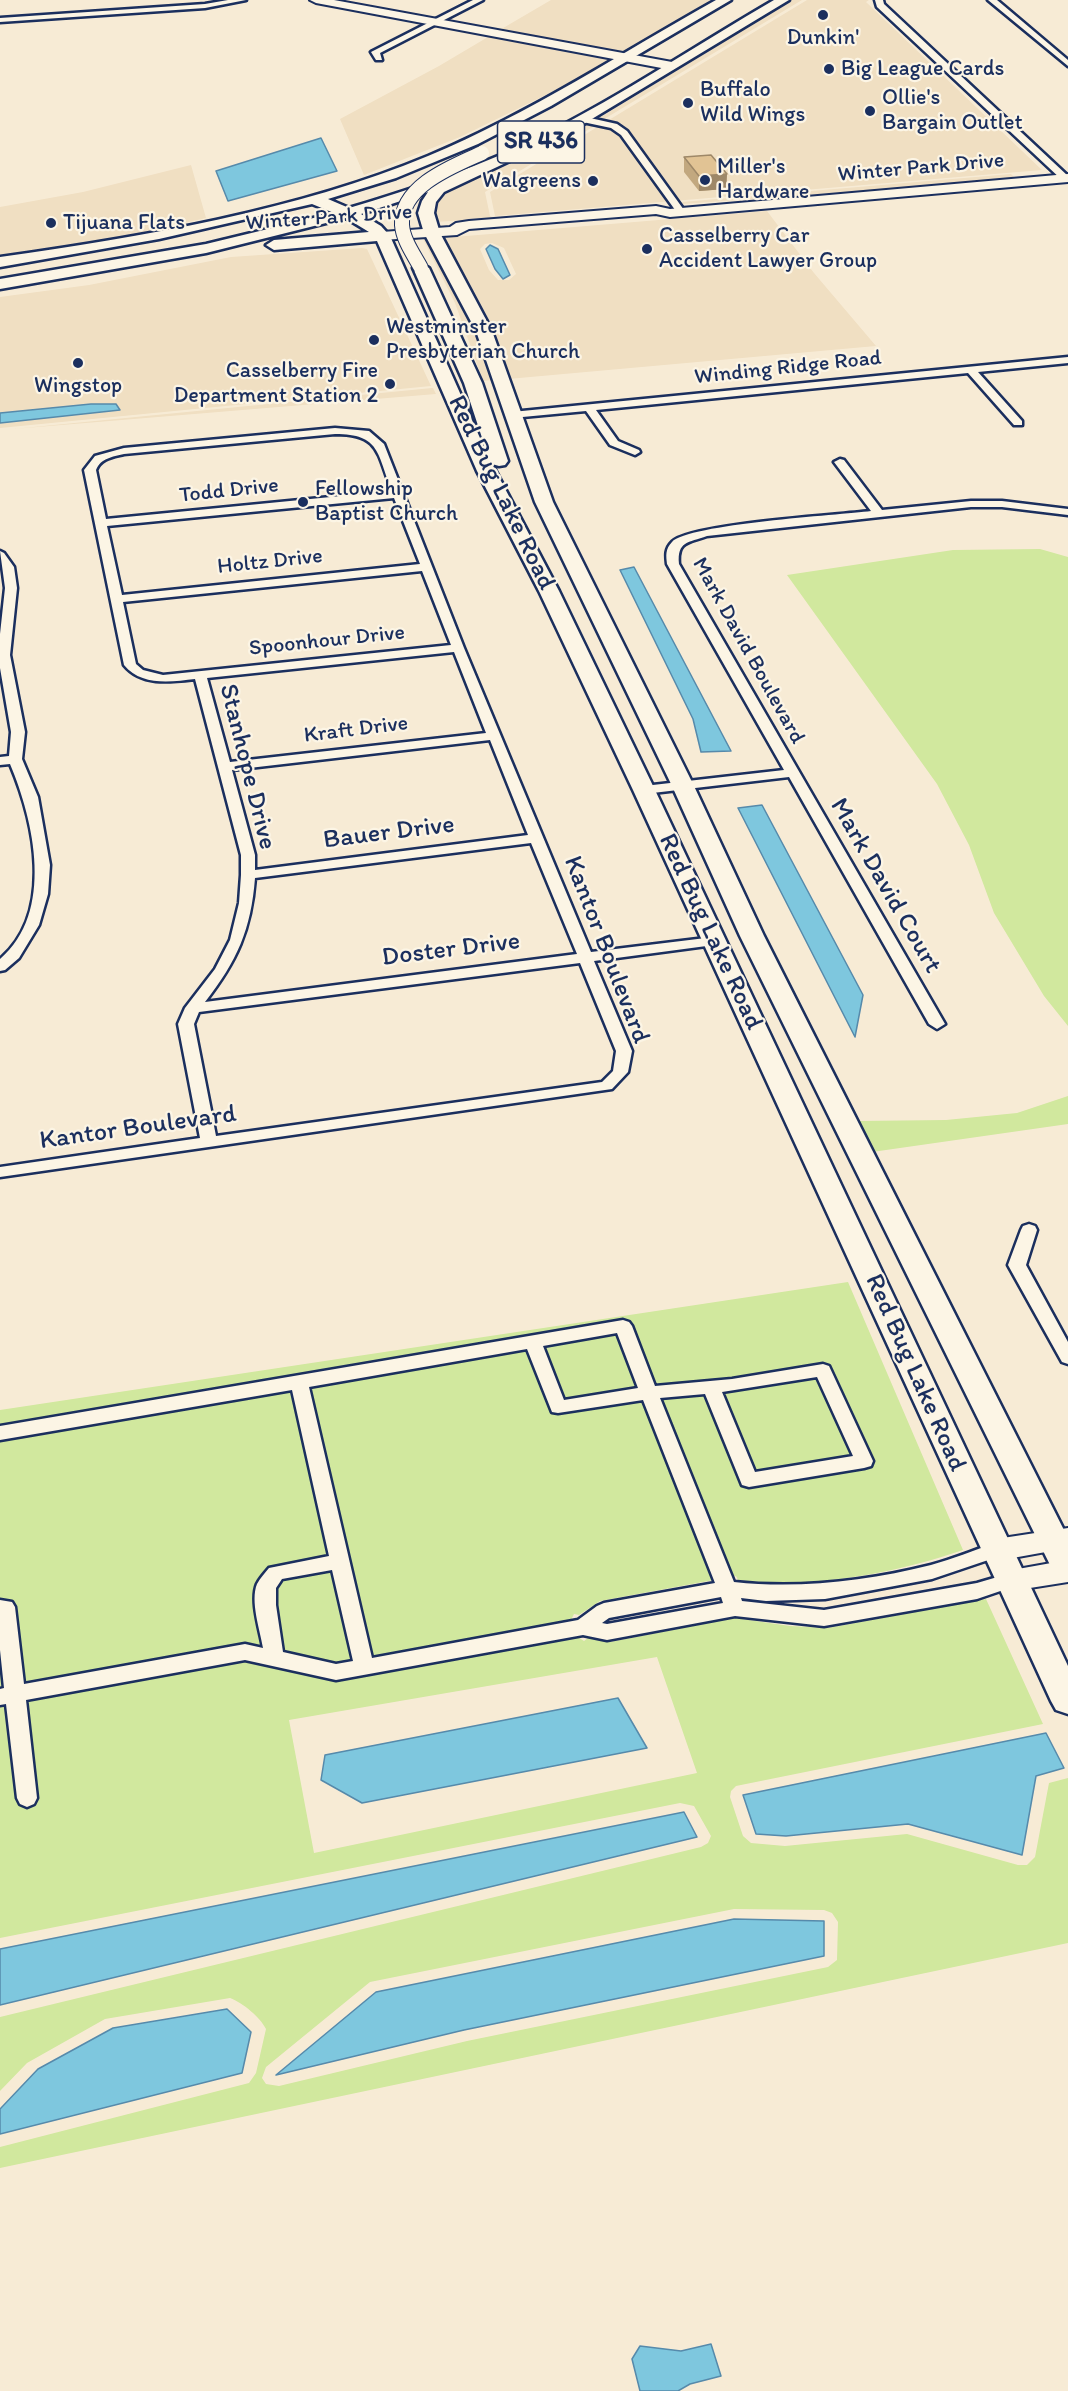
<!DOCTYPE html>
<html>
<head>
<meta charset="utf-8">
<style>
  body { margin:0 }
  canvas { display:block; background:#f7ebd5 }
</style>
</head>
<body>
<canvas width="1068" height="2391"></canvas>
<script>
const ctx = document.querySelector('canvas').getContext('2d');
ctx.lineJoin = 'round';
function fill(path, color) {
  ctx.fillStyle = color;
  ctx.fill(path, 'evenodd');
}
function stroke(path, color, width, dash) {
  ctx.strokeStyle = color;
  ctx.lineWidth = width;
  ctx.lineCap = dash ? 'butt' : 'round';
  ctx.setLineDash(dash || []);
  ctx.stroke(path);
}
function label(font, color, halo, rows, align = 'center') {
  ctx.font = font + ' Itim,sans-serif';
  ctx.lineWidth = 4.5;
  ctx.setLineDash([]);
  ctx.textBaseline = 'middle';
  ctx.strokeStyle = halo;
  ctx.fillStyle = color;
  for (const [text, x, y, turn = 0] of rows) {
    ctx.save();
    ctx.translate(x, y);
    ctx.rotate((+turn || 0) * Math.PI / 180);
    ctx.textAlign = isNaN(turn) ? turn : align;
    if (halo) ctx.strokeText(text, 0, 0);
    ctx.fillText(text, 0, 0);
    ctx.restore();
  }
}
const built = new Path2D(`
  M551,0H713L619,54L498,31Z
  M792,0H802L601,121L596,120Z
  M807,0H869L866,2L1042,170L495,216L490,192Z
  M493,34L614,57L560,88L460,137L364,175L340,119L439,66Z
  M590,123L596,125L485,192L490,216L494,218L436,222L433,213L436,201L443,193L552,146Z
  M191,165L206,218L131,235L0,255V207L83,192Z
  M1011,174L1017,180L917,189L914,187L683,204L682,202Z
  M767,211L814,273L876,346L508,379L442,238ZM492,243L504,248L516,274L509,280H498L489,270L480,249L485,244Z
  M423,239H428L476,331L492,380L483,381L455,303Z
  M362,248L367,249L431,386L0,428V297L89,285L231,257Z
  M433,388L436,394L13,429L432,388Z`);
const green = new Path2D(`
  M1040,549L1068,557V1026L1044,996L994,913L969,845L937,784L787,575L953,550Z
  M1068,1096V1124L872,1152L857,1121L946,1120L1017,1113Z
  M848,1282L963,1550C892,1574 813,1589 738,1580L736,1576L725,1579L715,1577L714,1580L600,1601L579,1615L574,1614L570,1622L576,1636L584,1641L588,1638L610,1642L735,1618L790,1626L828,1628L986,1599L1043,1724L736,1786L731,1791L730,1797L743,1836L751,1843L785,1846L907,1834L1018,1865H1027L1035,1857L1049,1783L1068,1778V1943L0,2168V2147L249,2083L256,2073L266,2029C260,2017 243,2003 230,1998L105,2019L27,2063L0,2091V2017L701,1847L708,1843L711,1836L694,1806L680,1803L0,1938V1410ZM657,1657L697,1773L314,1853L289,1720ZM734,1909L824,1910L832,1913L838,1922L837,1960L828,1967L467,2041L279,2086L266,2084L262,2078L266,2067L370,1982Z`);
const water = new Path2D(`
  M321,138L337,171L228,201L216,171Z
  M490,245L498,249L510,275L503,279L495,269L486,249Z
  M91,404H116L120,410L0,423V413Z
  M634,567L731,751L701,752L693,719L620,570Z
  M762,805L863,995L855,1037L738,808Z
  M618,1698L647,1748L362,1803L321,1780L325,1755Z
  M1046,1733L1064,1768L1036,1776L1022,1855L908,1824L786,1836L756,1834L743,1795Z
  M684,1812L697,1837L0,2005V1949Z
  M734,1919L824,1921V1956L464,2030L276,2075L376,1992Z
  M227,2009L251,2032L242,2073L0,2134V2109L38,2069L113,2028Z
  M711,2344L721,2376L690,2384L678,2391H640L632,2359L640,2346L681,2351Z`);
const street = new Path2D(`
  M228,0H246L205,8L0,22V18L205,4Z
  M473,0H483L380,53L382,60H376L371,52Z
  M875,0H883L884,4L1068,176V180H1062L877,7Z
  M988,0H997L1068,60V66Z
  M581,116L617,124L627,131L684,210V214H678L621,135L611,128L578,121L577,119Z
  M1068,357V363L978,372L1022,421V425H1014L968,373L596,410L618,441L639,450L640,452L635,455L610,445L586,411L512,418L507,415L512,412Z
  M335,428L369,431L384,444L464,648L591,952L714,937L721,941L714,945L594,961L632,1051L628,1072L612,1089L0,1177V1167L200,1138L178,1024L185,1008L215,969L230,940L239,903L241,875V855L195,679C170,682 141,686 124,665L84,470L95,456L124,448ZM335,434C381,434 377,454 392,491L106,519L96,470C101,458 112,457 124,454ZM394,498L420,564L122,595L107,526ZM422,571L451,645L163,675L143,670L136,664L123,602ZM454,652L486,733L230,762L207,678ZM490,740L528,835L255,870V855L232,770ZM531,843L577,954L205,1002C237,961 251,930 255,878ZM580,963L616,1051L613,1071L602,1082L216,1136L194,1024L199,1012Z
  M840,459L844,460L882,510L971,501H1002L1068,509V515L1002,507H971L707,536C688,543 677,541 679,564L945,1024L937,1029L929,1024L789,777L644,794L637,790L644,786L784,770L667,564C666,556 665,549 672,542C688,524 839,515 871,511L834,462Z
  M0,551L4,553L14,567L17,588L10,655L25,732L22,759L38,797L50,865L48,894L39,925L19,958L5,970L0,971V959C55,912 34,821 10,764L0,765V757L9,756L11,732L0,668V634L5,588Z
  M1029,1224L1035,1226L1037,1230L1026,1265L1068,1342V1364L1062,1362L1008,1265L1021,1230L1023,1226Z
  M623,1320L629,1322L632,1326L655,1386L732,1379L823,1364L829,1366L873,1461L871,1466L864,1468L749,1487L742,1485L740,1480L705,1394L660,1398L734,1582C799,1589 867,1581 931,1565C953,1559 974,1550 996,1543L1003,1545L1006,1550L1003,1555L932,1579L825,1599L766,1601L741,1598L742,1601L824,1610L977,1583L1011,1573L1018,1575L1021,1580L1018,1585L977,1599L824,1626L735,1616L607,1640L583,1635L336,1680L245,1660L26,1700L37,1798L34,1804L27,1807L20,1804L17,1798L6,1704L0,1705V1689L4,1688L0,1650V1600L12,1602L15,1607L24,1684L245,1644L263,1648C260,1630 250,1601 257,1584C260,1578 265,1573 269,1568L329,1556L292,1390L0,1440V1426ZM617,1333L638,1388L564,1400L543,1346ZM527,1349L552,1412L558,1413L643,1400L715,1583L604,1603L597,1606L578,1620L372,1658L309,1387ZM817,1377L853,1456L755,1472L722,1392ZM332,1570L353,1661L336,1664L283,1652L276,1605V1588L282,1579ZM721,1597L723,1603L607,1624L602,1623L609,1618Z`);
const secondary = new Path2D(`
  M310,0H334L672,62L678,66L672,70L316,3Z
  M1068,174V182L670,217L656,214L469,229L457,235L382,240L375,236L382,232L450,227L456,223L469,221L656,206L670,209Z
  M1068,1528V1548L996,1561L986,1557L982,1550L986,1543L996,1539Z
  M1068,1560V1582L1011,1591L1001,1588L997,1580L1001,1572Z`);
const primary = new Path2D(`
  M716,0H731L551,106L478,144L396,178L328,199L349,208C415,188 483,166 545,134C624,94 698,44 774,0H789L567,134L444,192L436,202L434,213L440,233L492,331L553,502L694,786L764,936L1068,1538V1581L1057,1578L1052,1569L740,936L672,786L535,502L476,331L424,233L418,213L422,201L428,192L361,214L381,226L390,236L488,456L464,383L413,268L421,263L429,268L482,383L508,461L505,465L499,466L492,464L559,591L655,790L1068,1666V1714L1056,1710L1051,1701L633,790L539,591L477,471L377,241L274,250L266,245L274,240L369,232L346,218L206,253L0,289V279L206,244L334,213L312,204L159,239L0,267V257C141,237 296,211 428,156C529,114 621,53 716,0Z`);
const primaryBridge = new Path2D(`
  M421,268C414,255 403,240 402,225C400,186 453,166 482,153`);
const wall = new Path2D(`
  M684,157L727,174L726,189L699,191L684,172Z`);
const shadedWall = new Path2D(`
  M727,174L726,189L699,191V176Z`);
const building = new Path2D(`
  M711,155L727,174L699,176L684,157Z`);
const markers = [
  [823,15,6,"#1b2f5e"],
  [829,69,6,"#1b2f5e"],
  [688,103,6,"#1b2f5e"],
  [870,111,6,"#1b2f5e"],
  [705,180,6,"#1b2f5e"],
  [593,181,6,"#1b2f5e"],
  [51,223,6,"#1b2f5e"],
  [647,249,6,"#1b2f5e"],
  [374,340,6,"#1b2f5e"],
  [78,363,6,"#1b2f5e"],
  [390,384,6,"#1b2f5e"],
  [303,502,6,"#1b2f5e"]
];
const farPoinames = [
  ["Dunkin'",823,38,"center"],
  ["Big League Cards",841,69],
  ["Buffalo",700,90],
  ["Wild Wings",700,115],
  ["Ollie's",882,98],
  ["Bargain Outlet",882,123],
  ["Miller's",717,167],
  ["Hardware",717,192],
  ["Walgreens",581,181,"right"],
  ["Tijuana Flats",63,223],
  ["Casselberry Car",659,236],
  ["Accident Lawyer Group",659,261],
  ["Westminster",386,327],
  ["Presbyterian Church",386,352],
  ["Casselberry Fire",378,371,"right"],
  ["Department Station 2",378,396,"right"],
  ["Wingstop",78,386,"center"],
  ["Fellowship",315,489],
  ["Baptist Church",315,514]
];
const farStreetnames = [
  ["Winter Park Drive",921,168,-5],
  ["Winter Park Drive",329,218,-4],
  ["Winding Ridge Road",788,368,-6],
  ["Todd Drive",229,491,-6],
  ["Holtz Drive",270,562,-6],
  ["Spoonhour Drive",327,641,-6],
  ["Mark David Boulevard",748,651,61],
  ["Kraft Drive",356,730,-7]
];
const shields = [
  [541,142,87]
];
const shieldNames = [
  ["SR 436",541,142]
];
const streetNames = [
  ["Red Bug Lake Road",501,493,64],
  ["Stanhope Drive",247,767,76],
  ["Bauer Drive",389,833,-7],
  ["Mark David Court",885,886,60],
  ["Red Bug Lake Road",710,932,65],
  ["Doster Drive",451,950,-7],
  ["Kantor Boulevard",606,950,69],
  ["Kantor Boulevard",138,1128,-8],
  ["Red Bug Lake Road",915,1373,66]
];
fill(built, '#f0dfc2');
fill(green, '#d1e89e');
fill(water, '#7ec7de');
stroke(water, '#568aab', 1.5);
stroke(street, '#1b2f5e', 5);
stroke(secondary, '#1b2f5e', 4);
stroke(primary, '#1b2f5e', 5);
fill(street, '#fcf5e5');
fill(secondary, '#fcf5e5');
fill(primary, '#fcf5e5');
stroke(primaryBridge, '#1b2f5e', 16, []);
stroke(primaryBridge, '#fcf5e5', 14);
fill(wall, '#c2a87f');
fill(shadedWall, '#9e8868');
fill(building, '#e1c394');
stroke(building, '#9e8868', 1.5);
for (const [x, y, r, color] of markers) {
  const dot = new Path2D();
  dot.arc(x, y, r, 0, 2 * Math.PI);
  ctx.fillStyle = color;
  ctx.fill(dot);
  stroke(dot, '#fcf5e5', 2);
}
label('22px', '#1b2f5e', '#fcf5e5', farPoinames, 'left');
label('22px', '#1b2f5e', '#fcf5e5', farStreetnames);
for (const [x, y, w] of shields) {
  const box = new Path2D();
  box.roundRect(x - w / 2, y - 21, w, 42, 4.5);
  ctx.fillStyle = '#fcf5e5';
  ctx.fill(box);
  stroke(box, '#1b2f5e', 1.5);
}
label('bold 24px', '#1b2f5e', null, shieldNames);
label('26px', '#1b2f5e', '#fcf5e5', streetNames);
</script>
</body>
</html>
